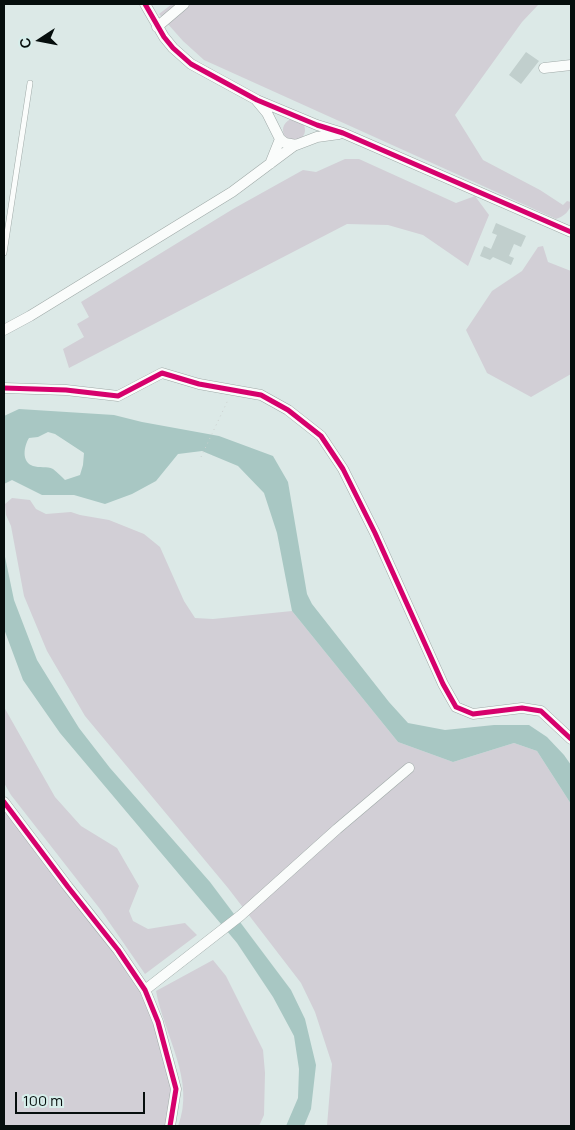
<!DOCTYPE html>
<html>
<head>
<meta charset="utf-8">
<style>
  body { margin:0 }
  #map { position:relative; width:575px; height:1130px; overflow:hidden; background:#dce9e7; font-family:Manrope,sans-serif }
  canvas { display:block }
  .frame { position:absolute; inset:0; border:5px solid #060e0d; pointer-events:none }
  .north { position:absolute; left:15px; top:15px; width:50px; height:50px; -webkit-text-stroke:4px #d7eeeb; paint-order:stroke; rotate:259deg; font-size:14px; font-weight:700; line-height:20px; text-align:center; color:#060e0d }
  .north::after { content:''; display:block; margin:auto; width:18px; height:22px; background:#060e0d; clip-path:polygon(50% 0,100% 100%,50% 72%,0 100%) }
  .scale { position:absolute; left:15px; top:1092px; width:130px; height:22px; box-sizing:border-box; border:2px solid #060e0d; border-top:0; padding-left:6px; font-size:15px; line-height:18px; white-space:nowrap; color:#060e0d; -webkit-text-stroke:4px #d7eeeb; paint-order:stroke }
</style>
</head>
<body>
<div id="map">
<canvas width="575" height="1130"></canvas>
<div class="frame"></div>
<div class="north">С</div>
<div class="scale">100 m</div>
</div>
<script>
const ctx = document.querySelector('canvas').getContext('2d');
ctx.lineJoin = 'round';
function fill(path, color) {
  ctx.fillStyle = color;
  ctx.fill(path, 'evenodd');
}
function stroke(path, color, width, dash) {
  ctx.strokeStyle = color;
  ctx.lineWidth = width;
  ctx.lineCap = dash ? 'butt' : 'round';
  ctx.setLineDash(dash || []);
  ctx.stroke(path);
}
const green = new Path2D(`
  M172,4H539L522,22L455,115L483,160L540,190L563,205L567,201L571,202C571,211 563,217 556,219L204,60L183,41L159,14Z
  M283 130a11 11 0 1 1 22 0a11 11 0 1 1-22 0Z
  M345,159H359L456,203L475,196L489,215L468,266L423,235L388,225L347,224L69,368L63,349L84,337L77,324L89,317L81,302L233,209L303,170L316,172Z
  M543,246L548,262L571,271V374L531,397L487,373L466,330L492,291L522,271L538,247Z
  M12,498L30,500L36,509L46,514L71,512L80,515L109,520L144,534L160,547L184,601L195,618L213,619L292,611L398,742L453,762L514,743L537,751L571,804V1126H327L332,1064L315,1012L301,983L228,888L85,716L47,651L24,596L11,526L6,515L5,504Z
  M4,707L55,797L81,826L117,848L139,886L129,911L133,921L148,929L185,923L197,935L145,974L100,909L11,795L4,783Z
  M4,802L143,987L176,1089L170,1126H4Z
  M213,960L226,976L263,1050L265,1073L264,1115L259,1126H178C196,1081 164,1035 156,991Z`);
const water = new Path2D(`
  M19,409L114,415L142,422L219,436L273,456L288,482L307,594L312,604L389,702L408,723L445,730L494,725H529L547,737L564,755L571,765V804L537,751L514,743L453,762L398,742L292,611L277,533L264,493L238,466L202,451L178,454L156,481L132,494L105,504L74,495H42L12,480L4,484V416ZM48,432L55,434L84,453L83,465L80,475L65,480C61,476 57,472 53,469C47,466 39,468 33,466C21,462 24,446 29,438L38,437Z
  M4,552L14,600L37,660L79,728L110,768L210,882L291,990L305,1019L316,1065L311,1109L304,1126H286L298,1098L299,1069L294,1036L273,997L237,943L60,733L23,680L4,629Z`);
const building = new Path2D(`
  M526,52L539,61L521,84L509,75Z
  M496,223L526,236L521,247L514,244L509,256L514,258L511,265L493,257L490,260L480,256L484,246L491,249L497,235L492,233Z`);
const path = new Path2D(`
  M201,457L228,400`);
const lane = new Path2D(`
  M4,253L30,83`);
const street = new Path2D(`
  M145,4L164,37L173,48L191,64L257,100L317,125L343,133L571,232
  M157,27L184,4
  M544,68L571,65
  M257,101L267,113L280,139L285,143L296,145L317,137L339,134
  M270,164L280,139
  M4,330L30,316L232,192L295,145
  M4,388L66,390L118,396L162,373L199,384L261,395L288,410L321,436L343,469L375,533L443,684L456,707L473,714L522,708L541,711L571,739
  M4,802L68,887L118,950L145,990L158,1022L176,1089L170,1126
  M145,990L240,916L337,829L409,768`);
const cycleway = new Path2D(`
  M145,4L164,37L173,48L191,64L257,100L317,125L343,133L571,232
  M4,388L66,390L118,396L162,373L199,384L261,395L288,410L321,436L343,469L375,533L443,684L456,707L473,714L522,708L541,711L571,739
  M4,802L68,887L118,950L145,990L158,1022L176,1089L170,1126`);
fill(green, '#d2cfd6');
fill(water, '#a8c7c3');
fill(building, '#c1cfcd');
stroke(lane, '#9fa9a7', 6);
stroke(street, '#9fa9a7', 11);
stroke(path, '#ccd0cf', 1, [1, 4]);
stroke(lane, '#fafcfb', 5);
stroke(street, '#fafcfb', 10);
stroke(cycleway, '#d6006c', 5);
</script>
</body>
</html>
